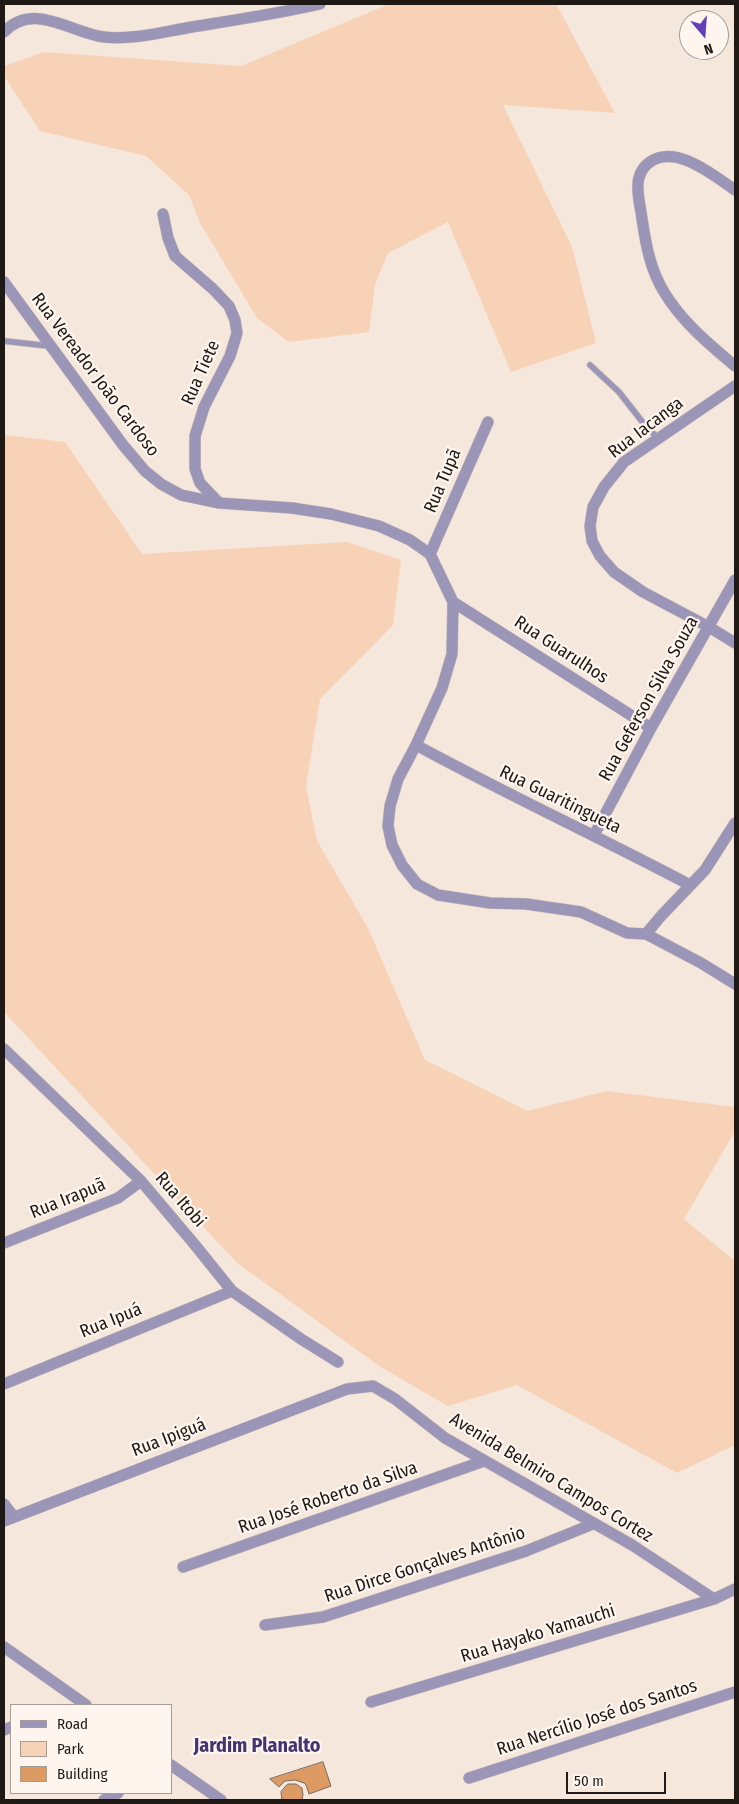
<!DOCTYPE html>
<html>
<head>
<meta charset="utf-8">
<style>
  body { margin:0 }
  #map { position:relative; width:739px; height:1804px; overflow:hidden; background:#f5e7dc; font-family:"Fira Sans Condensed",sans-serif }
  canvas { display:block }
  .frame { position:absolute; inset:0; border:5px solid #1e1915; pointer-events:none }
  .legend { position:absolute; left:10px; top:1704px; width:162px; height:90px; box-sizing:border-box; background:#fef5ef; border:1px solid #a49d98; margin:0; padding:6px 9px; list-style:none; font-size:15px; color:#1e1915 }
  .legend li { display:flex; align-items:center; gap:10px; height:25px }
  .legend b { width:25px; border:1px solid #a49d98 }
  .north { position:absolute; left:679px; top:10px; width:50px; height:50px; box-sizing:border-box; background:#fef5ef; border:1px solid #a49d98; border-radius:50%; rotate:162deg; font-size:14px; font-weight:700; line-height:20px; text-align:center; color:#1e1915 }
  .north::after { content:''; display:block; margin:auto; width:18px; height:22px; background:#6440b8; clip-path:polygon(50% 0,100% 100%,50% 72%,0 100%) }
  .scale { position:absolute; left:566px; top:1772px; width:100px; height:22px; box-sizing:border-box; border:2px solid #1e1915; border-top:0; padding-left:6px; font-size:15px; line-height:18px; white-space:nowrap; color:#1e1915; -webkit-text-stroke:4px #fef5ef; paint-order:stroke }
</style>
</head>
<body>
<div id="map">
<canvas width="739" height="1804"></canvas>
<div class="frame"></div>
<ul class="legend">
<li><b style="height:6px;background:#9b96b7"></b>Road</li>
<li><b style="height:14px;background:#f7d2b7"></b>Park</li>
<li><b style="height:14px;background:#dd9a63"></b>Building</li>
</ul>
<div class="north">N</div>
<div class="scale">50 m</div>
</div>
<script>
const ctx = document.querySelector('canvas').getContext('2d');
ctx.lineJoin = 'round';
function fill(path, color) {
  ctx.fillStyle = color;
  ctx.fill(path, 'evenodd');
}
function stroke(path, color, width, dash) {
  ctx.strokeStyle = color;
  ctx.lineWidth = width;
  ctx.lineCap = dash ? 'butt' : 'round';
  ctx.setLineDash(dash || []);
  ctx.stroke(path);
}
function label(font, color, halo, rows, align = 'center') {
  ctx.font = font + ' "Fira Sans Condensed",sans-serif';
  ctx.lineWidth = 4.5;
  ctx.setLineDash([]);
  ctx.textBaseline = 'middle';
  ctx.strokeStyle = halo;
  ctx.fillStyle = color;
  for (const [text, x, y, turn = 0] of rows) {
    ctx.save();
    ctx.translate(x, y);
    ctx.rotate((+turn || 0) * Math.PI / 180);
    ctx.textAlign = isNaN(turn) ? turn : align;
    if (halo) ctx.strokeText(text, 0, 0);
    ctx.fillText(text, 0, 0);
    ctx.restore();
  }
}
const green = new Path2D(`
  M389,4H556L615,113L503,105L572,247L596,343L511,372L448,222L388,253L375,284L369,332L289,342L257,318L200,223L189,195L146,156L40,131L4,76V66L44,52L241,66Z
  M4,435L65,442L142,554L347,542L401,560L393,625L320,699L306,786L317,841L368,928L425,1060L527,1111L607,1091L735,1107V1131L684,1219L735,1261V1445L677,1473L517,1385L448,1406L379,1366L236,1262L4,1012Z`);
const building = new Path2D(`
  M323,1762L331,1786L309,1794L306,1785L304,1783L295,1780L285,1781L279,1787L270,1779Z
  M288,1784H296L302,1788L303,1795L302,1800H282L281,1792Z`);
const lane = new Path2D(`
  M4,341L49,346
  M590,365L619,392L644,424L658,438`);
const street = new Path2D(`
  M4,32C34,1 71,33 104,37C134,40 163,32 192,27C235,20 277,14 320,4
  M735,190C713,175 676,144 650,162C641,168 637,179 638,189C638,199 641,210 642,219C646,245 650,269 664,292C682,322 709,344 735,366
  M163,214L168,238L175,256L213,289L229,306L235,320L237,333L230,356L204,407L195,436V469L200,483L219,503
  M4,282L123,445L145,471L161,484L181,495L219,503L292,508L331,514L379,526L410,540L430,554L453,602L452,654L442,688L416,745L398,779L390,806L388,826L392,845L402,865L417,884L438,895L490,903L526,904L581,912L627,933L646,934L701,963L735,984
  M735,386L624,462L604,487L593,507L590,526L592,541L600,556L614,572L643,592L709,627L735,643
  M430,554L488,422
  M453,602L651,728
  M416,745C506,794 599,837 690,885
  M594,835L651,728L735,580
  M646,934L661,916L705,870L735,823
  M4,1049L141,1181L195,1245L232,1291L301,1339L338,1362
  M4,1243L118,1198L141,1181
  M4,1384L232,1291
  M4,1504L14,1517
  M4,1521L347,1389L373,1386L395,1399L445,1438L632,1545L714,1599
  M183,1567L484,1461
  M265,1625L323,1617L526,1551L593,1524
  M4,1647L86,1705
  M371,1702L714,1599L735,1589
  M4,1730L11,1727
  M171,1765L221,1800
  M469,1778L735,1692
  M104,1800L118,1793`);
const streetNames = [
  ["Rua Tiete",201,373,-66],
  ["Rua Vereador João Cardoso",95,375,53],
  ["Rua Iacanga",646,428,-37],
  ["Rua Tupã",443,481,-67],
  ["Rua Guarulhos",561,650,33],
  ["Rua Geferson Silva Souza",649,699,-61],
  ["Rua Guaritingueta",560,800,26],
  ["Rua Irapuã",68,1199,-22],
  ["Rua Itobi",180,1200,49],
  ["Rua Ipuá",111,1321,-22],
  ["Rua Ipiguá",169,1438,-21],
  ["Avenida Belmiro Campos Cortez",551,1478,31],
  ["Rua José Roberto da Silva",328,1498,-19],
  ["Rua Dirce Gonçalves Antônio",425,1565,-18],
  ["Rua Hayako Yamauchi",538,1634,-17],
  ["Rua Nercílio José dos Santos",597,1718,-18]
];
const quarterNames = [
  ["Jardim Planalto",257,1746]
];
fill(green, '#f7d2b7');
fill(building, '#dd9a63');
stroke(building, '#776a61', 1);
stroke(lane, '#cec2b8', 7);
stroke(street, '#cec2b8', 12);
stroke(lane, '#9b96b7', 5.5);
stroke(street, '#9b96b7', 11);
label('18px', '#1e1915', '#fef5ef', streetNames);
label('bold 20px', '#443571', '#fef5ef', quarterNames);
</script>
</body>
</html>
